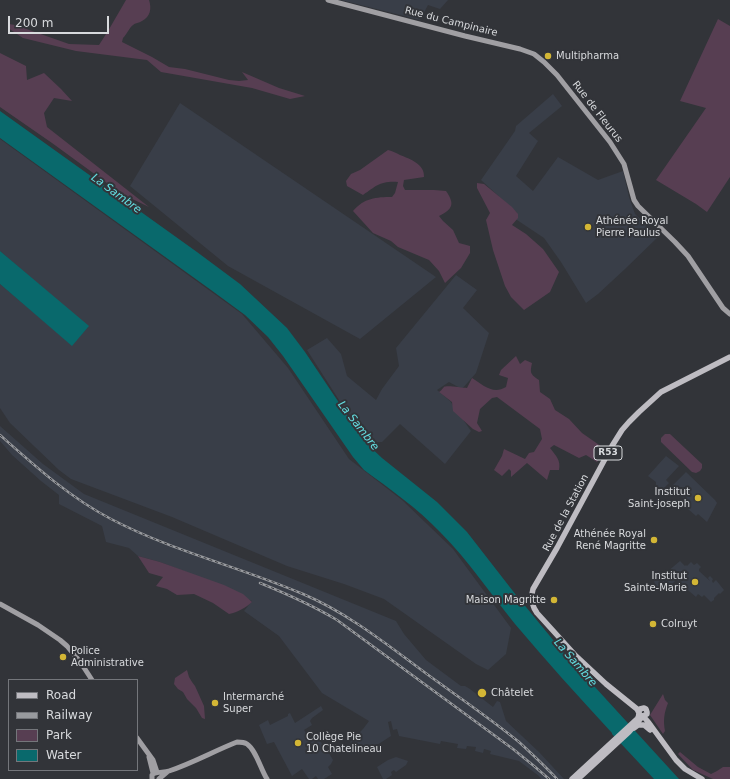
<!DOCTYPE html>
<html>
<head>
<meta charset="utf-8">
<style>
  body { margin:0 }
  #map { position:relative; width:730px; height:779px; overflow:hidden; background:#323439; font-family:"DejaVu Sans",sans-serif }
  canvas { display:block }
  .legend { position:absolute; left:8px; top:679px; width:130px; height:92px; box-sizing:border-box; background:#323439; border:1px solid #74767b; margin:0; padding:5px 7px; list-style:none; font-size:12px; color:#d8dadd }
  .legend li { display:flex; align-items:center; gap:8px; height:20px }
  .legend b { width:20px; border:1px solid #74767b }
  .scale { position:absolute; left:8px; top:16px; width:101px; height:18px; box-sizing:border-box; border:2px solid #d8dadd; border-top:0; padding-left:5px; font-size:12px; line-height:14px; white-space:nowrap; color:#d8dadd; -webkit-text-stroke:3px #323439; paint-order:stroke }
</style>
</head>
<body>
<div id="map">
<canvas width="730" height="779"></canvas>
<ul class="legend">
<li><b style="height:5px;background:#bebcc2"></b>Road</li>
<li><b style="height:5px;background:#989a9e"></b>Railway</li>
<li><b style="height:11px;background:#573e52"></b>Park</li>
<li><b style="height:11px;background:#09696c"></b>Water</li>
</ul>
<div class="scale">200 m</div>
</div>
<script>
const ctx = document.querySelector('canvas').getContext('2d');
ctx.lineJoin = 'round';
function fill(path, color) {
  ctx.fillStyle = color;
  ctx.fill(path, 'evenodd');
}
function stroke(path, color, width, dash) {
  ctx.strokeStyle = color;
  ctx.lineWidth = width;
  ctx.lineCap = dash ? 'butt' : 'round';
  ctx.setLineDash(dash || []);
  ctx.stroke(path);
}
function label(font, color, halo, rows, align = 'center') {
  ctx.font = font + ' "DejaVu Sans",sans-serif';
  ctx.lineWidth = 4;
  ctx.setLineDash([]);
  ctx.textBaseline = 'middle';
  ctx.strokeStyle = halo;
  ctx.fillStyle = color;
  for (const [text, x, y, turn = 0] of rows) {
    ctx.save();
    ctx.translate(x, y);
    ctx.rotate((+turn || 0) * Math.PI / 180);
    ctx.textAlign = isNaN(turn) ? turn : align;
    if (halo) ctx.strokeText(text, 0, 0);
    ctx.fillText(text, 0, 0);
    ctx.restore();
  }
}
const built = new Path2D(`
  M341,0H448L440,9L428,5L420,20Z
  M553,94L562,106L529,133L538,141L516,176L533,191L558,157L598,180L623,171L629,197L635,214L659,236L625,269L598,294L586,303L561,262L544,238L514,218L517,213L481,180L515,131L516,126Z
  M180,103L436,277L360,339L228,266L130,186Z
  M0,139L242,314L288,368L349,459L402,500L453,549L511,628L506,654L488,670L476,664L384,599L344,584L287,566L172,517L71,479L59,470L10,423L0,408V284L72,345L88,327L0,251Z
  M456,275L477,290L463,308L489,333L476,373L462,389L449,382L437,390L450,401L471,431L445,464L400,424L382,442L368,443L339,400L307,350L327,338L341,354L347,376L376,400L382,389L399,366L396,348Z
  M0,426L43,464L84,494L396,621L404,634L426,660L461,686H465L470,689L493,707L497,701L500,702L506,721L539,752L564,779H541L539,776L519,761L490,754L491,751L484,749L483,753L475,751L476,747L467,746L466,749L457,748L458,744L441,741L440,744L399,736L397,729L393,730L391,721L388,722L391,736L377,745L368,747L359,754L350,742L363,729L369,721L322,693L279,636L244,611L252,601L186,572L160,562L138,556L129,548L106,542L102,526L59,504V495L41,481L12,455L0,441Z
  M666,456L679,466L666,480L669,483L662,490L656,486V482L648,476Z
  M686,472L715,500L717,503L707,522L698,514L696,516L688,509L691,505L671,487Z
  M680,561L685,566L686,565L687,566L691,562L694,565L697,563L701,567L699,569V571L710,581L708,578L710,576L713,579L712,581L713,583L716,580L724,590L720,594L719,593L714,598V600L711,602L704,595L702,597L698,594L696,597L676,580L664,592L655,585L654,580L661,577Z
  M321,706L323,710L312,718L310,721L312,725L304,730L310,739L316,735L330,755L333,760L331,764L328,767L332,774L324,779H318L316,776L312,779H309L302,769L292,776L274,742L267,744L259,725L268,720L270,725L288,716V714L290,713L295,723Z
  M396,757L408,761L406,765L396,772L394,770L391,772L392,775L386,779H383L377,767L388,760Z`);
const green = new Path2D(`
  M126,0H149C152,9 150,17 142,21C139,23 135,23 133,25C129,28 127,34 123,38L122,42L152,57L169,67L185,69L229,80L239,81L248,80L242,72L279,88L305,96L290,99L252,88L161,72L147,60L76,51L23,38L8,28L9,24L15,25L69,44L99,45L108,31Z
  M718,19L730,26V177L707,212L696,204L656,180L706,108L680,101Z
  M0,53L26,66L27,80L44,73L61,89L72,101L54,98L44,113L47,127L149,207L122,194L52,143L0,107Z
  M388,150C393,151 396,153 400,155C410,159 425,164 424,177L404,180L403,186L405,190H434L446,191C455,204 453,209 439,216L443,221L453,230L459,243L470,246V253L461,268L445,283L439,271L429,260L398,247L391,241L373,233L353,211C364,198 376,197 392,197L395,193L398,182C379,181 377,186 363,195L347,186L346,181L351,174L360,170Z
  M477,183L484,184L512,207L518,214V218L512,225L526,234L543,249L559,272L550,292L524,310L511,297L505,286L493,250L486,220L490,213L477,188Z
  M516,356L520,364L525,360L532,363C530,373 530,374 539,380L540,392L550,399L555,410L569,419L582,433L605,449L597,462L586,455L579,458L554,445L550,448C556,456 561,460 559,470H550L547,480L527,463L511,477V471L509,469L502,476L494,470L502,456L504,449L525,459L529,453L534,452L542,439L540,429L497,397L492,398L480,409L477,423L482,431L479,432L473,429L453,411L452,402L439,392C440,392 443,388 444,387C447,385 462,388 467,388L472,378C483,385 493,395 506,387L508,378L499,375L501,370Z
  M665,434H670L702,464V468L700,471L696,473L692,472L661,442V438Z
  M138,556L160,562L224,585L243,594L252,602C245,608 238,612 229,614L213,603L194,594L177,595L167,589L156,586L163,577L149,573Z
  M187,670L189,677L192,682L195,686L204,706L205,719L202,718L196,708L187,699L183,692L178,689L174,684L175,678Z
  M663,694L665,700L668,703C664,713 663,721 665,731L663,734L650,715Z
  M680,752L698,767L711,774L717,771L723,767H730V779H713L693,770L678,754Z`);
const water = new Path2D(`
  M0,111L197,252L240,284L287,328L305,352L366,443L382,458L437,502L467,532L516,595L526,607L563,652L679,779H654L612,734V733C579,697 546,661 515,624C490,593 468,560 440,532C417,508 390,489 364,470L353,457L283,356L268,337L245,315L211,290L0,138Z
  M0,251L89,326L72,346L0,284Z`);
const secondary = new Path2D(`
  M328,0L465,36L520,49L534,54L544,62L557,75L610,142L624,164L634,200L638,206L675,242L688,256L723,308L730,314
  M0,604L38,625L60,640L67,646L81,663L92,680
  M137,738L153,760L157,772
  M149,757L153,773
  M152,779V775C156,771 164,773 169,771C193,763 214,751 237,742C240,742 244,742 247,744C256,750 261,770 267,779
  M159,779L167,772`);
const primary = new Path2D(`
  M634,728L638,725H644L650,730
  M572,779L637,719C640,716 638,712 640,709L644,708L646,709L647,712V714L643,716L629,732L578,779
  M702,779L685,769L676,760L649,723L643,716L640,715L637,709L606,684L576,656L537,613L534,608L531,599L533,589L557,548L612,446L622,430L629,422L639,412L661,392L730,357`);
const rail = new Path2D(`
  M0,435C35,466 69,497 111,519C172,551 240,567 303,594C350,614 390,647 431,677C460,698 491,719 519,742C532,754 545,766 557,779
  M260,583C287,594 312,605 337,620L513,749L534,766L549,779`);
const markers = [
  [548,56,4,"#d3b635"],
  [588,227,4,"#d3b635"],
  [698,498,4,"#d3b635"],
  [654,540,4,"#d3b635"],
  [695,582,4,"#d3b635"],
  [554,600,4,"#d3b635"],
  [653,624,4,"#d3b635"],
  [63,657,4,"#d3b635"],
  [482,693,5,"#d3b635"],
  [215,703,4,"#d3b635"],
  [298,743,4,"#d3b635"]
];
const shields = [
  [608,453,28]
];
const shieldNames = [
  ["R53",608,453]
];
const streetNames = [
  ["Rue du Campinaire",451,22,14],
  ["Rue de Fleurus",597,112,52],
  ["Rue de la Station",566,513,-62]
];
const poiNames = [
  ["Multipharma",556,56],
  ["Athénée Royal",596,221],
  ["Pierre Paulus",596,233],
  ["Institut",690,492,"right"],
  ["Saint-joseph",690,504,"right"],
  ["Athénée Royal",646,534,"right"],
  ["René Magritte",646,546,"right"],
  ["Institut",687,576,"right"],
  ["Sainte-Marie",687,588,"right"],
  ["Maison Magritte",546,600,"right"],
  ["Colruyt",661,624],
  ["Police",71,651],
  ["Administrative",71,663],
  ["Châtelet",491,693],
  ["Intermarché",223,697],
  ["Super",223,709],
  ["Collège Pie",306,737],
  ["10 Chatelineau",306,749]
];
const waterNames = [
  ["La Sambre",116,194,36],
  ["La Sambre",358,426,52],
  ["La Sambre",575,663,49]
];
fill(built, '#393e48');
fill(green, '#573e52');
fill(water, '#09696c');
stroke(secondary, '#a09fa3', 5);
stroke(primary, '#bebcc2', 5.5);
stroke(rail, '#989a9e', 2.5);
stroke(rail, '#323439', 1, [3]);
for (const [x, y, r, color] of markers) {
  const dot = new Path2D();
  dot.arc(x, y, r, 0, 2 * Math.PI);
  ctx.fillStyle = color;
  ctx.fill(dot);
  stroke(dot, '#323439', 1.5);
}
for (const [x, y, w] of shields) {
  const box = new Path2D();
  box.roundRect(x - w / 2, y - 7, w, 14, 3);
  ctx.fillStyle = '#323439';
  ctx.fill(box);
  stroke(box, '#d8dadd', 1);
}
label('bold 9px', '#d8dadd', null, shieldNames);
label('10px', '#d8dadd', '#323439', streetNames);
label('10px', '#d8dadd', '#323439', poiNames, 'left');
label('italic 11px', '#63dde0', '#323439', waterNames);
</script>
</body>
</html>
